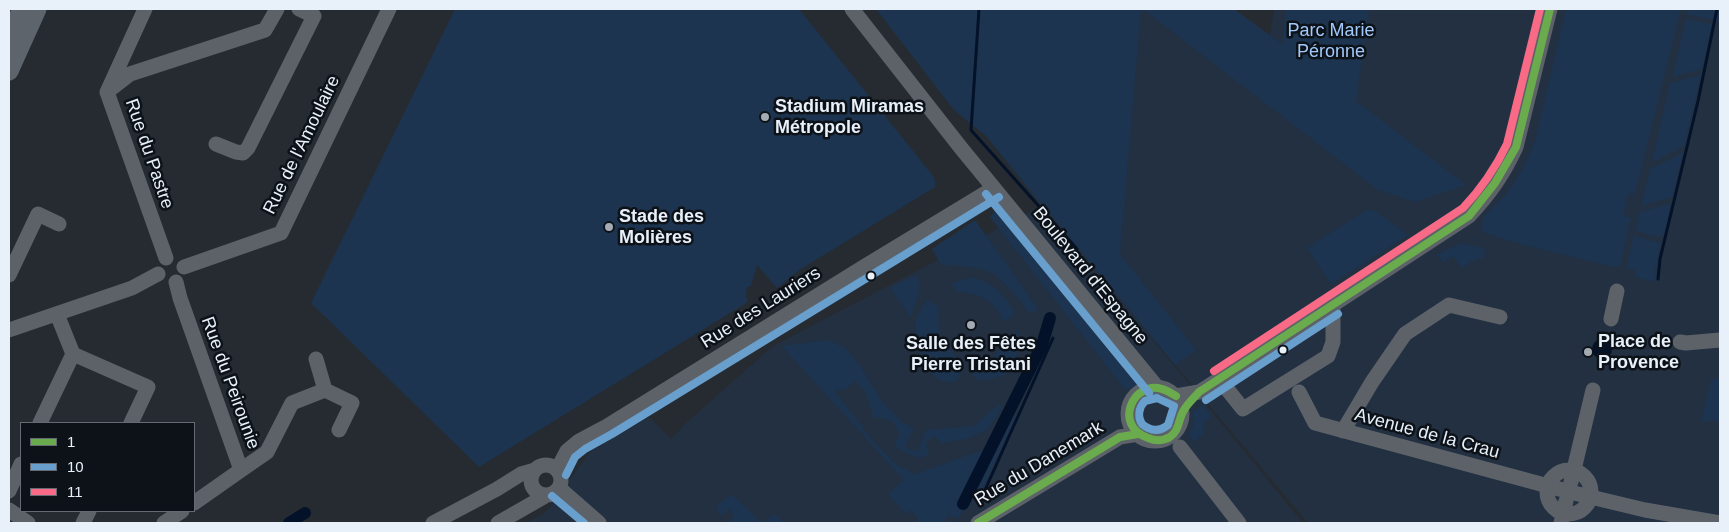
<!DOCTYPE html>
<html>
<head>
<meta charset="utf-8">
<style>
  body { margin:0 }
  #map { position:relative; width:1729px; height:532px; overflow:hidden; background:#252b31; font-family:Helvetica,sans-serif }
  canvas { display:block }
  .frame { position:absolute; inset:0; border:10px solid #e8f0f9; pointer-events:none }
  .legend { position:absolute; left:20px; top:422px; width:175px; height:90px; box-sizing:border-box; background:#0d1218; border:1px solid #656b72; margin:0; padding:6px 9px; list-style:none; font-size:15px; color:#e8f0f9 }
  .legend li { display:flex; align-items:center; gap:10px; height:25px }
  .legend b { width:25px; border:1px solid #656b72 }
</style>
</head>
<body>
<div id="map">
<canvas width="1729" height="532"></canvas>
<div class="frame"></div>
<ul class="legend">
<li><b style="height:6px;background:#69ab4d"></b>1</li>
<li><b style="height:6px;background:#689fcd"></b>10</li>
<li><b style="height:6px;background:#f86a86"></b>11</li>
</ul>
</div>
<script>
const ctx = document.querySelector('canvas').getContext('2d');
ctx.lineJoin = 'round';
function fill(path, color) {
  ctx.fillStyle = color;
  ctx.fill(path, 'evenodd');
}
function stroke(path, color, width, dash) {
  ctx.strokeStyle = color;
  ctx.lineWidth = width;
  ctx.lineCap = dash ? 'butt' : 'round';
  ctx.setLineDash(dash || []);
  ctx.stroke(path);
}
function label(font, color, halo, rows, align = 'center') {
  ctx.font = font + ' Helvetica,sans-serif';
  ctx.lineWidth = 5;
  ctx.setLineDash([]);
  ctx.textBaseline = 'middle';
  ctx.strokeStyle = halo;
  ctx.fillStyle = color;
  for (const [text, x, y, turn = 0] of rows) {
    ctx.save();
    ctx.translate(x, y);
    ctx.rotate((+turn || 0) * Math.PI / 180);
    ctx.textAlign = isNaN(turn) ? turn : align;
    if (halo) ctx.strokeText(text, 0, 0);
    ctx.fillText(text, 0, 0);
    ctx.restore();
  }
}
const built = new Path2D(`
  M995,9H1232L1270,35L1274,9H1720V523H1308L1103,279L1303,523H526L546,512L591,451L649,417L671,439L687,422L773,346L1041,206L986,136Z`);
const green = new Path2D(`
  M455,9H799L934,177L935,182V187L801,269L777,288L757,265L751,286L747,287L746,296L748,302L479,467L311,303Z
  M876,9H1141L1120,254L1196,350L1175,365L986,136L954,110Z
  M1143,9H1234L1282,44L1286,9H1369L1356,101L1466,185L1415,202L1378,190Z
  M1566,9H1681L1635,194L1629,193L1623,216L1631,218L1620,266H1609L1516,243L1482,232L1483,217C1511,192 1521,176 1535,141Z
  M1688,9H1720V21L1687,15Z
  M1686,19L1712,24L1702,69L1672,77Z
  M1701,75L1684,146L1652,162L1670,83Z
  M1683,153L1672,197L1641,206L1650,169Z
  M1001,203L1140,382L1133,389L1124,388L990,217Z
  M1671,203L1664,234L1659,237L1635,231L1640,212Z
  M1366,210L1375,211L1408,235L1331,284L1307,248Z
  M975,220L1038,309L1029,314L1020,300L995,274L982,269L963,266L941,265L932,249Z
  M1634,236L1661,243L1657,258L1658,265L1655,267V282L1635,277L1636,271L1626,268Z
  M1461,243L1486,249L1483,259L1478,258L1461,268L1453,256L1443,263L1439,256L1435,255Z
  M916,275L920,287L911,318L890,288Z
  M975,278C993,284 1009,297 1015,315L1003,322C995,299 979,294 955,291L951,284L964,279Z
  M927,300L939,307C936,336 943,345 964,363L956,382C951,382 944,382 940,380C925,371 913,338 916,321C918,313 923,307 927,300Z
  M1018,330L1021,338L1013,369L1010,373L988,380H980L972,376L974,361C991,362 1001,354 1004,338L1014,335Z
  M828,340L845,348L859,364L881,400L903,423L914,428L905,447L918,452L924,435L927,430L974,426L1000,403L1001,410L987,430L966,439L942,443L934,436L926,442L929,455L918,458L902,451L894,444L900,435L893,421L874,417L865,391L855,381L845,390L834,389L835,392L873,441L895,464L916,474L988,448L1011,415L1015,418L979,496L975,495L958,518L949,516L945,519L947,523H915L914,522L918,518L911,510L907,515L888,494L904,480L782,346Z
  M1711,379H1720V421H1701Z
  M1204,405L1211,417L1204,422L1203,434L1194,442L1189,434L1194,425V411Z
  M732,495L762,523L775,514L784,523H733L731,519L734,516L730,509L719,516L717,505Z`);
const water = new Path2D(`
  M1592 349a10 10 0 1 1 20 0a10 10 0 1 1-20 0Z`);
const stream = new Path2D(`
  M979,9L971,130L1077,249
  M1658,279L1660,259L1698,101L1717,9
  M981,499L1053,338`);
const canal = new Path2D(`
  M963,504L1042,345L1050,318
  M289,523L305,513`);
const minor = new Path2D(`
  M145,9L107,92L166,258
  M852,9L961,148L1157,387
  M108,91L130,74L265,30L277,9
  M216,144L236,152L243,153L248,148L314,16L299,9
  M184,267L281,233L389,9
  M9,275L38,214L59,224
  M176,282L180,298L241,470L194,503
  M57,314L73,354L148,387L131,423
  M1611,319L1617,291
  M9,330L132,288L158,274
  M1680,342L1686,343L1720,340
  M316,359L325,390
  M1219,379L1243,409L1328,356L1333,342V306
  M1128 414a27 27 0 1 1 54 0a27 27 0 1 1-54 0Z
  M1299,392L1315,423L1563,490
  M1176,396L1199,392L1207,387L1469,216C1490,193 1503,175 1516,147L1550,9
  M40,423L73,354
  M1343,431L1372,382L1405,334L1449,305L1500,317
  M1180,447L1239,523
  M531 480a15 15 0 1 1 30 0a15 15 0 1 1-30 0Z
  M241,470L267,452L292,403L325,390L352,403L339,430
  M557,470L567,451L579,441L607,426L865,266L994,188
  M1547 492a22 22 0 1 1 44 0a22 22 0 1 1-44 0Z
  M1571,482L1593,390
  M559,488L599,523
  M9,491L21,464
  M1574,493L1645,510L1720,523
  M9,510L28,523
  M83,523L89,511
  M164,523L182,511
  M433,523L497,489L521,474L535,470
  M498,523L547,495
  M978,523L1120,437L1138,434
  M1561,523L1566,501`);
const major = new Path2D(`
  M9,37L22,9
  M9,71L37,9`);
const bus1 = new Path2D(`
  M1176,396C1172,394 1167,390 1162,389C1134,380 1112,425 1148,438C1155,441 1163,441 1170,437C1180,430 1178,419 1184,410C1188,403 1194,398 1199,392L1469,216L1495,183L1516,147L1550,9
  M978,523L1120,437L1138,434`);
const bus2 = new Path2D(`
  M986,194L1149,393
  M1157,398L1174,406L1168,425C1159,432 1150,431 1142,424C1137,416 1139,407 1145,401Z
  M1206,400L1338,314
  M566,475L575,457L585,449L612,434L999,197
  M552,496L584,523`);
const bus3 = new Path2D(`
  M1214,371L1463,208C1482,188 1495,169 1507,144L1540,9`);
const markers = [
  [765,117,5,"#a4abb3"],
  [609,227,5,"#a4abb3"],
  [871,276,4.5,"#e8f0f9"],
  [971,325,5,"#a4abb3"],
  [1283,350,4.5,"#e8f0f9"],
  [1588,352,5,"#a4abb3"]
];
const parkNames = [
  ["Parc Marie",1331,31],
  ["Péronne",1331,52]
];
const poiNames = [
  ["Stadium Miramas",775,107],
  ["Métropole",775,128],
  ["Stade des",619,217],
  ["Molières",619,238],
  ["Place de",1598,342],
  ["Provence",1598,363],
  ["Salle des Fêtes",971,344,"center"],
  ["Pierre Tristani",971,365,"center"]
];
const streetNames = [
  ["Rue de l'Amoulaire",302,145,-64],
  ["Rue du Pastre",149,154,71],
  ["Boulevard d'Espagne",1090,276,51],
  ["Rue des Lauriers",761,308,-32],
  ["Rue du Peirounie",230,383,70],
  ["Avenue de la Crau",1427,434,15],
  ["Rue du Danemark",1039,464,-31]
];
fill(built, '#223041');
fill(green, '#1c344f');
fill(water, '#031229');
stroke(stream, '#031229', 3);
stroke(canal, '#031229', 12);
stroke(minor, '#5d6269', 15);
stroke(major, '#5d646c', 19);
stroke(bus1, '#69ab4d', 8);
stroke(bus2, '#689fcd', 8);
stroke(bus3, '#f86a86', 8);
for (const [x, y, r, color] of markers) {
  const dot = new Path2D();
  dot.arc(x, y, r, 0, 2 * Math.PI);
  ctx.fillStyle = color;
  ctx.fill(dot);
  stroke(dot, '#0d1218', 2);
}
label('18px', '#a1c9fb', '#0d1218', parkNames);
label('bold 18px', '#e8f0f9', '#0d1218', poiNames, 'left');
label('18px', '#e8f0f9', '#0d1218', streetNames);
</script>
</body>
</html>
